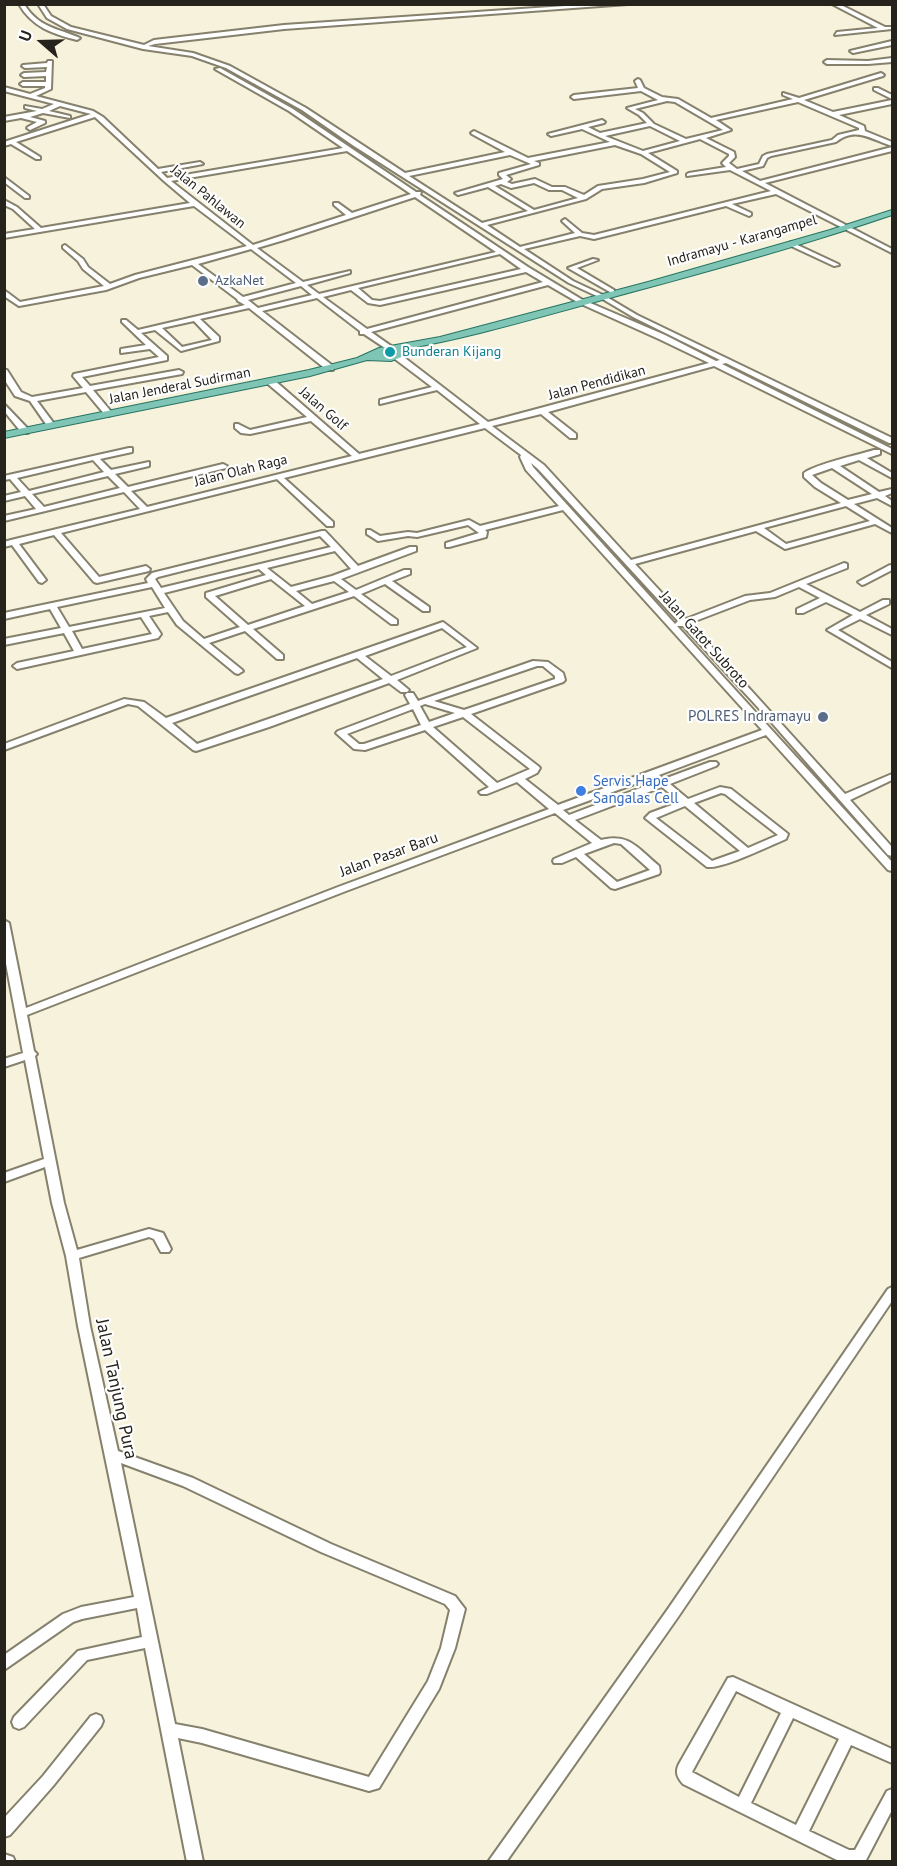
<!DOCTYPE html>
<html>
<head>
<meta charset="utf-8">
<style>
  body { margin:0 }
  #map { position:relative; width:897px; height:1866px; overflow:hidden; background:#f6f2dc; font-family:"PT Sans",sans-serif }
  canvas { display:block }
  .frame { position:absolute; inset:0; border:6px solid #25231b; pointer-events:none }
  .north { position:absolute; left:12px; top:12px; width:60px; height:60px; -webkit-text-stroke:4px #fefefe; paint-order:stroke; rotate:290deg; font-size:16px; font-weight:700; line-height:24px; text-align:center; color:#25231b }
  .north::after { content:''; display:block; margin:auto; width:21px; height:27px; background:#25231b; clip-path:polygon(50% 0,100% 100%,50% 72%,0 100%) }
</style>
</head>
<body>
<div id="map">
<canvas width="897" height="1866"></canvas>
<div class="frame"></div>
<div class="north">U</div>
</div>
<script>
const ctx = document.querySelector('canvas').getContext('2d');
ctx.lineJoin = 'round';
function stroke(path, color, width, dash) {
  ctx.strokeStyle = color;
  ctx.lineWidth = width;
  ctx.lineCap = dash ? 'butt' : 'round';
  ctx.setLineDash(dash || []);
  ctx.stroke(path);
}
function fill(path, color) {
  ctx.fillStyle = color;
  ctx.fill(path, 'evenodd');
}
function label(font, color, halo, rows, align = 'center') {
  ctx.font = font + ' "PT Sans",sans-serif';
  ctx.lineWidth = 4.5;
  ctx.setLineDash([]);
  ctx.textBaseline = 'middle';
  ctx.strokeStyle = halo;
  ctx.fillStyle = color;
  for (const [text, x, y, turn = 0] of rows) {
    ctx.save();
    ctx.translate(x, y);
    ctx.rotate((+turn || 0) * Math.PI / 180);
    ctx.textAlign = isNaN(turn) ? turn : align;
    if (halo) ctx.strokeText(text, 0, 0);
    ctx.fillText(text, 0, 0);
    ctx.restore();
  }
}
const minor = new Path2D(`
  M19,4H24C39,28 57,28 80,38L77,40C53,34 32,27 19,4Z
  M38,4H43L51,16L71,27L144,45L154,40L284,25L595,4H628L284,29L155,44L148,46L193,53L230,66L306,108L405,173L505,152L472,134L471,133L474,131L528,158L610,142L582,129L551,136L548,134L602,120L605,122L604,123L588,127L600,133L647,123L639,115L627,108L658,100L641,91L574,99L571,97L574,95L638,88L635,81L638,79L640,80L644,88L662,97L678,99L711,118L793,99L783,95V93L799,98L881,73L884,75L883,76L804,100L833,112L892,100V104L839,115L864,126L865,131L892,142V146C872,140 856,126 836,142L771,156L767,158L763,166L742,171L760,181L892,147V151L765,183L892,249V253L776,194L732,204L751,213V215L749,216L726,206L594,239L580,236L524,249L573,281L605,296L637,315L892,438V443H889L726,363L722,364L892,449V454L714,366L548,412L576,434V438H570L541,414L492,426L544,465L631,560L841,503L815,487L804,477V473C816,464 858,455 874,450H880V454L867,458L892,473V478L859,460L840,466L879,492L892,489V493L885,496L892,501V506L877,498L854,504L892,528V533L875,524L785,549L756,531L635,564L686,619L745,596L770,593L844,563L847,564V568L806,584L860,612L883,600H889V604L866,615L892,629V635L860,619L838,630L892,662V668L827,630L853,615L826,602L803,613H797V609L820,598L799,587L775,597L750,600L690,623L845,794L892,774V780L850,800L892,847V856L888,855L765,715L683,626H677L892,862V871L888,870L766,735L659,775L664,779L710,762H716L718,764L716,766L670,784L688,799L720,787L731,789L788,834L786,839C769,846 723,869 707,867L645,818L650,813L680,802L662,787L575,820L601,840C630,833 638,849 659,866L660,872L659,874L615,889L611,888L576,857L562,863H554L553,861L554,859L592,843L555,813L346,891L27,1015L34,1051L37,1054L35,1056L64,1203L77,1250L149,1229L163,1233L171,1249L169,1252H161L154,1239L149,1237L79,1258L90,1326L118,1451L193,1478L331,1544L455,1596L465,1609L455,1648L439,1689L379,1788L369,1791L202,1743L178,1738L203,1862H187L145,1648L87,1660L24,1727L19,1729L14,1727L12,1722L14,1717L78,1651L142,1637L137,1608L82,1619L73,1622L4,1670V1655L63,1614L81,1607L134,1597L78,1326L66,1256L52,1203L45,1167L4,1182V1173L44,1159L25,1060L4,1067V1059L23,1053L4,953V920L9,923L26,1008L338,887L549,809L517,782L487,794H481L479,792L489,787L425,730L365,750L354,749L336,733L338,731L410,704L405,695L407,693H413L418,701L533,661L548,662L563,673L565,680L563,682L471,714L538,766L540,768L537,773L525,779L558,805L762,730L563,510L485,530L487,532L486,537L449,547H446V543L479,533L468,525L417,537L408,536L378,541L367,534V530H370L380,536L408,532L417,533L469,520L480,526L559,506L526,470L520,457L521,455L485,428L284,478L333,522V526H327L277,479L61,533L99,577L146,566L150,569L149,571L97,583L94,582L54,535L19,544L46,580L42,583L39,582L12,545L4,547V542L11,540L140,509L124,492L4,521V516L36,509L25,496L4,501V496L21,492L10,479L4,480V476L129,448H132V452L100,459L111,470L149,462V466L115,474L128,487L223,464L227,466L226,468L131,491L147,507L352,456L311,421L250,434L241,433L235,428V424H238L250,430L307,417L268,384V380H274L359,454L480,424L437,390L380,404V400L432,387L395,359V355H401L488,422L709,363L659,339L579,303L548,285L371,332L391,346L392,348L388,350L364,334H360V331L317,298L262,311L333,366V370H327L249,308L200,319L219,337V341L181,351L155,330L141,333L167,356V360L82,377L90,386L179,370L183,372L182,374L93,390L113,414L109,416H106L86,392L37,401L55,425L48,427L30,401L15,396L4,379V370H7L21,392L32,397L83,388L73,376L74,374L159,357L150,349L121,353V349L146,345L122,322V320H126L138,330L245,305L238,301L237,299L192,265L139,278L106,290L19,306L4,296V290L20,302L104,286L83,269L78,261L63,248V246L65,245L83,259L88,267L110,284L135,275L247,246L194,206L4,238V234L35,229L13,209L4,205V200L17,207L41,228L190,203L164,181L95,117L16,142L40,157V159H36L11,144L4,146V142L91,114L60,106L49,111L70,116V118L43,113L30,117L45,121V123L30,130L27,128L28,127L37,122L21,118L4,121V117L37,111L25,108V106L42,109L54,104L4,91V87L30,94L45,88V86H23L20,84L23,82H46V76L24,77L21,75L24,73L46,72L47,67L25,68L22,66L23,65L47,63L48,61H52L51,89L36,96L93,111L103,117L158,169L200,162L203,164L161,172L167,178L343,148L289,111L215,69L220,68L293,109L416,192H421L420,195L528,267L581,299L665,335L716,361L720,360L633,317L601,298L569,283L354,146L302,110L226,68L192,56L143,49L67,29L47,18ZM667,101L675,102L723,130L686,139L654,124L643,113L635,109ZM798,102L859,128V130L838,135L832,140L767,154L763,156L759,164L737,169L729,163L735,157L734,152L706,138L731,130L716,120ZM650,126L680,141L643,151L605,136ZM700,139L729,154V156L722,163L726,167L689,173L687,174V176L730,170L771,191L594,235L582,233L565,219L562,221L563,222L575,233L520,247L487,225L586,199L602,189L644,183L677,173V171L648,153ZM615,145L641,154L670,172L643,179L598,186L584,195L565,187H552L535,179L512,184L507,182L511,179L506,175L539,165V163L534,161ZM347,151L411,194L352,213L338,203H334V205L346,215L253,245L171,181ZM510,155L531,164L499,173V175L503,179L455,193L458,195L488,187L528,211L482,223L409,176ZM534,183L549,190H562L578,198L534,210L495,186L501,184L511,188ZM415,197L496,252L319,294L307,285L350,273V271L303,282L257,248L284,240ZM251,249L296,283L243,297L198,264ZM500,254L521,269L380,301L372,300L358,288ZM526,272L543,282L367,329L323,297L351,290L368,303L380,305ZM301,286L312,295L258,308L248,300ZM194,321L212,340L182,347L162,328ZM93,460L104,472L29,491L17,478ZM531,463L538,469L678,621L675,624L533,467ZM832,468L872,494L848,500L821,483L812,475ZM108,476L120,488L44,507L32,494ZM846,506L870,521L786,544L764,528ZM537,666H543L555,676V679L464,710L434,701ZM425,704L455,713L429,722L420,706ZM413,709L421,725L364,744H359L347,734ZM463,717L530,769L497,783L433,727ZM651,778L656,782L569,815L563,810ZM721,793L725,794L778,835L748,848L694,803ZM685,806L740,851L712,861L656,818ZM614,843L621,844L650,870L617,882L584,854ZM121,1463L183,1486L321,1552L445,1604L450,1610L441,1648L428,1681L369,1777L202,1729L175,1724Z
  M832,4H839L885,27H892V29L835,35L837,32L878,28Z
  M892,41V45L853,53L850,51Z
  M892,58V62L868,64H827L824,62L827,60L868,61Z
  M874,88H878L892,95V99L874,90Z
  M4,177L29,196V198H25L4,182Z
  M791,242L838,264L839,265L834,266L789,245L788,244Z
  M593,259L598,260L577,268L614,290V292H610L568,268Z
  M4,404L28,429V433H22L4,411Z
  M322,531H325L358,566L410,547H416V551L341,579L356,590L404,570H410V574L392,581L429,607V611H423L385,584L361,594L397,620V624H391L354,596L253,629L283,655V659H277L245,631L209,643L241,669L243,671L238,674L235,673L177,625L168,612L149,616L161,634L158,638L17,669L13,666L17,663L74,651L64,633L4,645V639L61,628L50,609L4,619V613L148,583L146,579L152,573ZM320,536L331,547L161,588L155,579L158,577ZM335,551L351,569L332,576L291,587L267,568ZM259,569L266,575L206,593V597L240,627L204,639L183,621L164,593ZM271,579L305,606L248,625L215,596ZM334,581L349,592L312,604L296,591ZM152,587L165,608L69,627L57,607ZM141,617L152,634L82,649L72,631Z
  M890,565L892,566V570L865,584L862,585L858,582Z
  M443,622L477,648L397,680L409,690L407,692H401L389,683L269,727L196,751L193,750L138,706L128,704L4,750V744L124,699L144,702L166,718ZM442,628L467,647L391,676L365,656ZM357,658L383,679L197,744L172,723Z
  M892,1287V1301L678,1617L506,1862H488L668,1609L888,1289Z
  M733,1677L892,1749V1763L851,1745L809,1831L849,1850H855L887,1791L892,1789V1810L865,1862H841L683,1784C677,1777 675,1772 679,1764L728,1678ZM736,1691L781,1713L739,1797L692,1772ZM793,1718L839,1739L796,1825L751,1803Z
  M96,1714L101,1716L103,1721L101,1726L53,1786L10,1835L4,1837V1818L43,1776L91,1716Z
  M4,1854L13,1857L15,1862H4Z`);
const major = new Path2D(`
  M892,210V215C795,248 695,275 595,302C532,319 469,338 405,349L407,355L391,361L367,360L310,376L4,438V432L309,370L357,358L379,348L440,337L648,282L830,230ZM391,351L397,353V354H387L386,352Z`);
const markers = [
  [203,281,6,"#5c6f8a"],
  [390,352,6,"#0f9aa8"],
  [823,717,6,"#5c6f8a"],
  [581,791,6,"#3f7fe0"]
];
const farStreetnames = [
  ["Jalan Pahlawan",208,197,39],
  ["Indramayu - Karangampel",742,241,-16],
  ["Jalan Pendidikan",597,383,-15],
  ["Jalan Jenderal Sudirman",180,386,-11],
  ["Jalan Golf",323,409,41],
  ["Jalan Olah Raga",241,471,-14]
];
const farServicenames = [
  ["AzkaNet",215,281]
];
const farCulturenames = [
  ["Bunderan Kijang",402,352]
];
const streetNames = [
  ["Jalan Gatot Subroto",704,640,48],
  ["Jalan Pasar Baru",389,855,-20]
];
const serviceNames = [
  ["POLRES Indramayu",811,717]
];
const shopNames = [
  ["Servis Hape",593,782],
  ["Sangalas Cell",593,799]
];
const nearStreetnames = [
  ["Jalan Tanjung Pura",116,1389,78]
];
stroke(minor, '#85816d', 4);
stroke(major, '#287461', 2);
fill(minor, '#fff');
fill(major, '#7fc5b6');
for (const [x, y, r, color] of markers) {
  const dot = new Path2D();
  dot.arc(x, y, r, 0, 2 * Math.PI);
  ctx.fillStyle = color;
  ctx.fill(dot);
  stroke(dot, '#fefefe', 2);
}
label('14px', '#25231b', '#fefefe', farStreetnames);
label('14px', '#4e5e75', '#fefefe', farServicenames, 'left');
label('14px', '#0d838f', '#fefefe', farCulturenames, 'left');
label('15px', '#25231b', '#fefefe', streetNames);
label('15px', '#4e5e75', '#fefefe', serviceNames, 'right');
label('15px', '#366cbe', '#fefefe', shopNames, 'left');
label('18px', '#25231b', '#fefefe', nearStreetnames);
</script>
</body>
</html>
